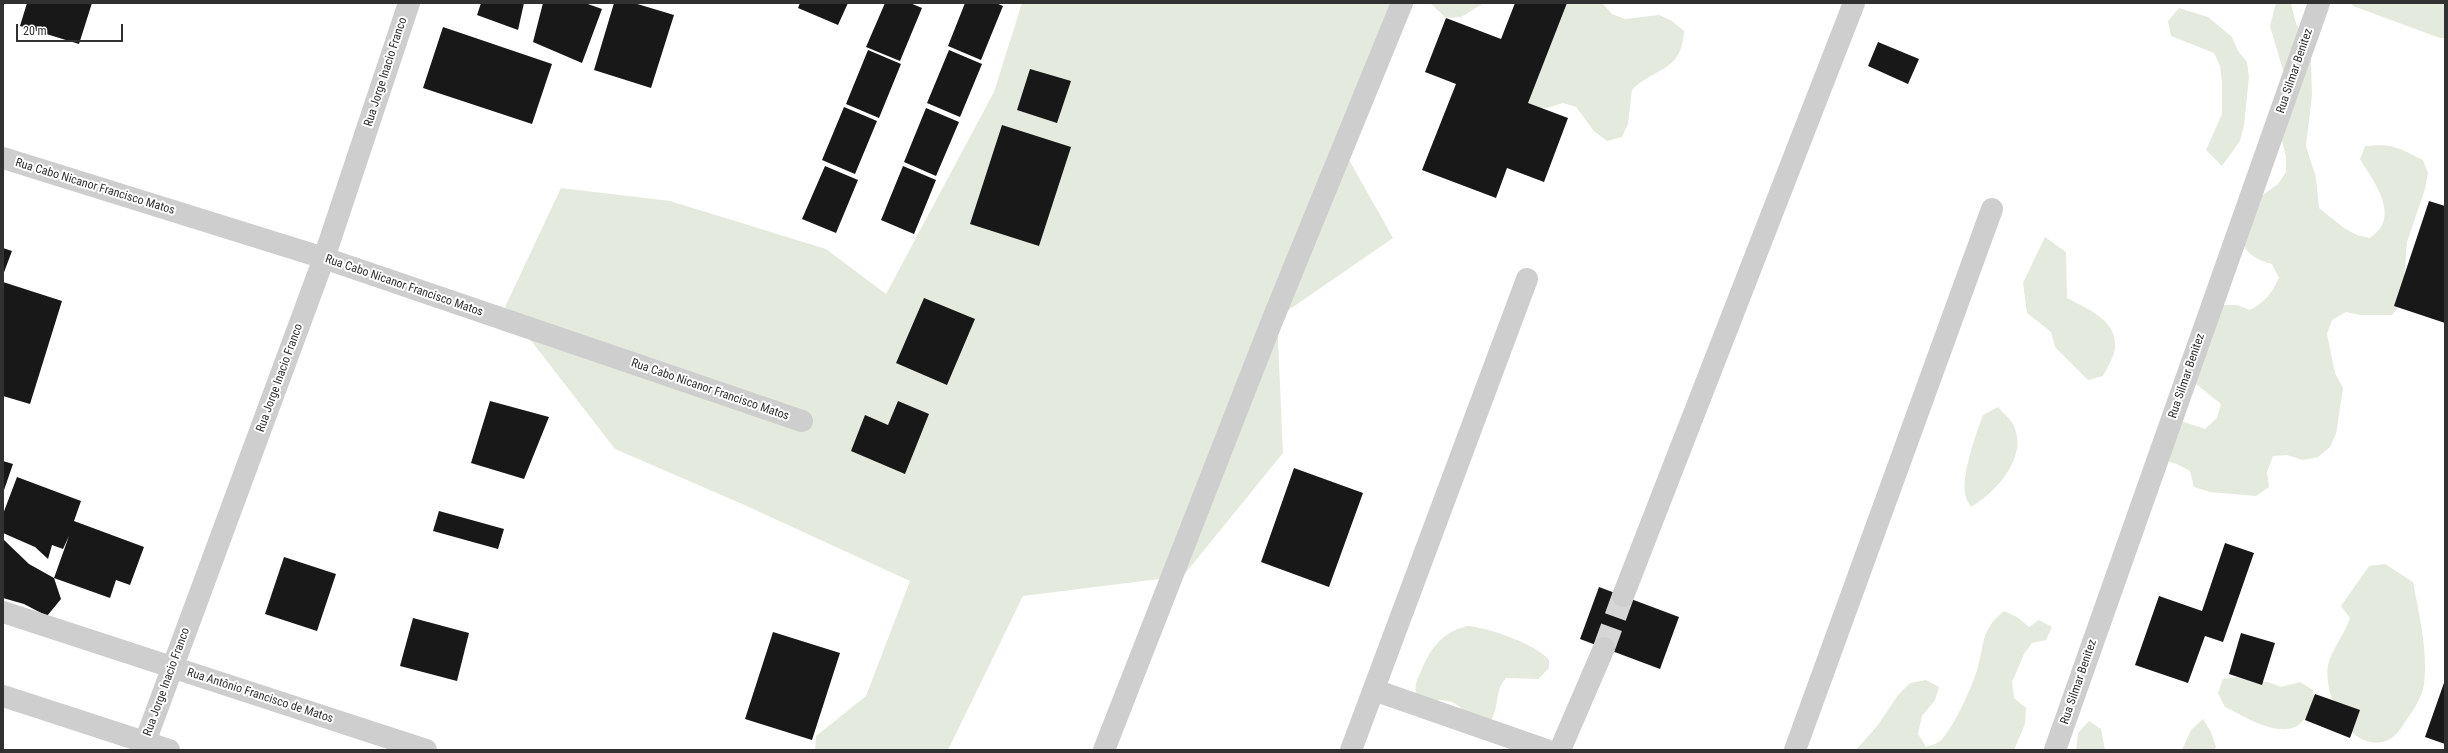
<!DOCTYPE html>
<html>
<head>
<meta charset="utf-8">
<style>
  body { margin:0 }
  #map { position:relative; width:2448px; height:753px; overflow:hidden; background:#fff; font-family:"Roboto Condensed",sans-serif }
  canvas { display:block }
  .frame { position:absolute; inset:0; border:4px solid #313131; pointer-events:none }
  .scale { position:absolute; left:16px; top:24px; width:107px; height:18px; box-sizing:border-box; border:2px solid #313131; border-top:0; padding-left:5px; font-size:12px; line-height:14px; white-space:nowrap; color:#313131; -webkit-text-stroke:3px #fff; paint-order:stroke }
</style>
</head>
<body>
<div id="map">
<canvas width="2448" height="753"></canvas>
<div class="frame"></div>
<div class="scale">20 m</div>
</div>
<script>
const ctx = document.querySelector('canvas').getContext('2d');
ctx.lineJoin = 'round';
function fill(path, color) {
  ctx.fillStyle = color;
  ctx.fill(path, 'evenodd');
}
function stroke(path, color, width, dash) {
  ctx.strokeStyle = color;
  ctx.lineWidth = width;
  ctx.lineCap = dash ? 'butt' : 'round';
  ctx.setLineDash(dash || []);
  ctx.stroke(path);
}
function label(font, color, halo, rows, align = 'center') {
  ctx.font = font + ' "Roboto Condensed",sans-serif';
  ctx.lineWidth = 4;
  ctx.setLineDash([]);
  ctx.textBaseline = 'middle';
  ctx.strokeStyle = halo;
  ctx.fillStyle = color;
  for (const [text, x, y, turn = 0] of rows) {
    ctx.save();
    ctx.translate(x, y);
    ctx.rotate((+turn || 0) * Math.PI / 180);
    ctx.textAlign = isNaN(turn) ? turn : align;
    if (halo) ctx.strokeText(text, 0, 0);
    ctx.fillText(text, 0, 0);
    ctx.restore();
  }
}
const green = new Path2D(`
  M1022,3H1392L1340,144L1393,238L1277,318L1283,453L1183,576L1023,596L948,750H815L816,736L866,696L910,581L740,503L615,449L505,307L561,188L670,201L826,249L886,294L994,92Z
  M1430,3H1484L1461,17L1446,18Z
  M1563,3H1602L1612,14L1625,19L1659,15L1672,21L1684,31C1682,72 1655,67 1632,90L1628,124L1622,137L1607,141L1594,131L1576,107L1563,103L1547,108H1532L1518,105Z
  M2276,3H2291L2295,20L2311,61L2312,95L2306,146L2316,178L2319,208L2344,228L2357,235L2370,238C2374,235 2378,231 2381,227C2394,206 2370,176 2360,159L2365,146C2393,143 2399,148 2423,160L2428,173L2425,189L2407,242L2402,303L2392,315H2360L2346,312L2332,320L2327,334L2335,373L2343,388L2336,434L2330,447L2318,457L2303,460L2287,455L2273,456L2267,472L2269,487L2256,496L2210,492L2194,487L2190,471L2177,464L2163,460L2178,420L2205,429L2217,418L2221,404L2196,384L2195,369L2221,305H2237L2250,310C2265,302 2272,293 2279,278L2272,264C2257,260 2248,255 2241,241L2256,200L2278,184L2286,172V157L2282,141L2290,84L2283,70L2270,26Z
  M2351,3H2445V38H2440L2353,6Z
  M2179,8L2208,17L2232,37L2238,51L2247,62L2249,77L2244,125L2240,141L2222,166L2206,150L2222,114V82L2220,66L2214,53L2171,36L2168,21Z
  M2045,237L2066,252L2067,298C2087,309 2118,320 2115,348C2114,357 2107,368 2103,376L2088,380L2055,347L2051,332L2027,313L2023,283Z
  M1998,407C2002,412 2007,416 2011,421C2032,453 1997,492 1971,507C1969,503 1965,498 1965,493C1962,474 1976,433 1983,415Z
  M2385,564L2413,582C2419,615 2428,650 2424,684C2423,695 2414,710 2407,719C2402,727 2395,738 2386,741C2348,753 2323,693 2328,665C2331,651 2345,634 2350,618L2341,606L2369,566Z
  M2004,611L2017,617L2029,627L2039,620L2052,627L2046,640L2032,643L2024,654L2012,682L2014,698L2026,708L2025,724L2014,750H1856L1878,725L1898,695L1910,683L1926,680L1939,687L1935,700L1922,716L1918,734L1926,747C1930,745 1937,744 1940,741C1952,731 1974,683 1978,667C1985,641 1981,630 2004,611Z
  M1467,626C1487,627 1536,644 1549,660V668L1538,679L1506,678C1494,691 1500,706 1491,720L1465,713C1449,688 1423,711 1416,692C1414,685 1418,678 1421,671C1431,648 1441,633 1467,626Z
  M2238,677L2252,681L2268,682L2281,687L2300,682L2313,690L2316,704C2311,711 2303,723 2295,727C2274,736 2244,716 2225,707L2218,693L2223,679Z
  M2203,719L2211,732L2216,747L2214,750H2182L2191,730Z
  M2089,721L2101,729L2105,750H2076L2078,733Z`);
const building = new Path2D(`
  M27,3H92L79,44L20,26Z
  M481,3H524L518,30L477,15Z
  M543,3H585L602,9L582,63L533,42Z
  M614,3H634L674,15L651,88L594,70Z
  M800,3H848L838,25L798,8Z
  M885,3H910L922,8L900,61L866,47Z
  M965,3H996L1003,6L981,60L948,46Z
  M1515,3H1567L1528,103L1568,118L1544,182L1507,168L1496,198L1422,170L1456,84L1425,72L1446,18L1501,39Z
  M443,27L552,64L532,124L423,88Z
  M1878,42L1919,59L1908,84L1868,66Z
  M868,50L901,64L879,118L846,104Z
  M949,50L982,64L960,117L927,103Z
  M1030,69L1071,81L1057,123L1017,110Z
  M844,107L877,121L855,174L822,160Z
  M926,108L959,122L936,176L904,162Z
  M1002,125L1071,147L1039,246L970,224Z
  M825,166L858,180L836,233L802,219Z
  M903,166L936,180L914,234L881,220Z
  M2429,201L2445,206V323L2394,306Z
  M3,248L12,251L3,275Z
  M3,282L62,301L30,404L3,396Z
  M924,298L975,319L947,385L896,363Z
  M490,401L549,417L524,479L471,463Z
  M898,401L929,414L905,474L851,451L865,415L888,425Z
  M3,461L13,464L3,493Z
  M1294,468L1363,493L1329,587L1261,562Z
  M17,477L81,501L74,521L144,547L130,585L116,580L110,598L54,578L61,599L47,616L24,604L3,598L4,540L29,564L54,578L69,536L63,549L52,545L48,559L35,547L3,533V514Z
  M439,511L504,529L498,549L433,531Z
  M2225,543L2254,553L2223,642L2205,636L2188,683L2135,665L2159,596L2202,611Z
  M284,557L336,574L317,631L265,614Z
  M1599,587L1679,617L1660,669L1580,639Z
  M413,618L469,633L457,681L400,666Z
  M773,632L840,653L812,740L745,719Z
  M2241,633L2275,643L2262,685L2229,674Z
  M2445,680V744L2425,737Z
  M2315,694L2360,710L2350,738L2305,720Z`);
const minorTunnel = new Path2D(`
  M1604,648L1623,596`);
const minor = new Path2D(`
  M3,158L324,258L802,421
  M1623,596L1854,3
  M3,612L426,750
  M1374,690L1546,750
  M3,696L169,750
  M142,750L324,258L409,3
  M1104,750L1272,321L1402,3
  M1351,750L1527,279
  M1560,750L1604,648
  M1795,750L1992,209
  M2055,750L2319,3`);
const streetNames = [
  ["Rua Silmar Benitez",2295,71,-71],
  ["Rua Jorge Inacio Franco",386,72,-72],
  ["Rua Cabo Nicanor Francisco Matos",95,187,17],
  ["Rua Cabo Nicanor Francisco Matos",404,286,19],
  ["Rua Silmar Benitez",2187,376,-71],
  ["Rua Jorge Inacio Franco",280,378,-70],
  ["Rua Cabo Nicanor Francisco Matos",710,390,19],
  ["Rua Jorge Inacio Franco",167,682,-70],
  ["Rua Silmar Benitez",2079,682,-71],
  ["Rua Antônio Francisco de Matos",260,696,18]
];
fill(green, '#e4eadd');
fill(building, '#181818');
stroke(minorTunnel, '#d6d6d6', 22, [22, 11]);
stroke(minor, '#cecece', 22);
label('12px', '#313131', '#fff', streetNames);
</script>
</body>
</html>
